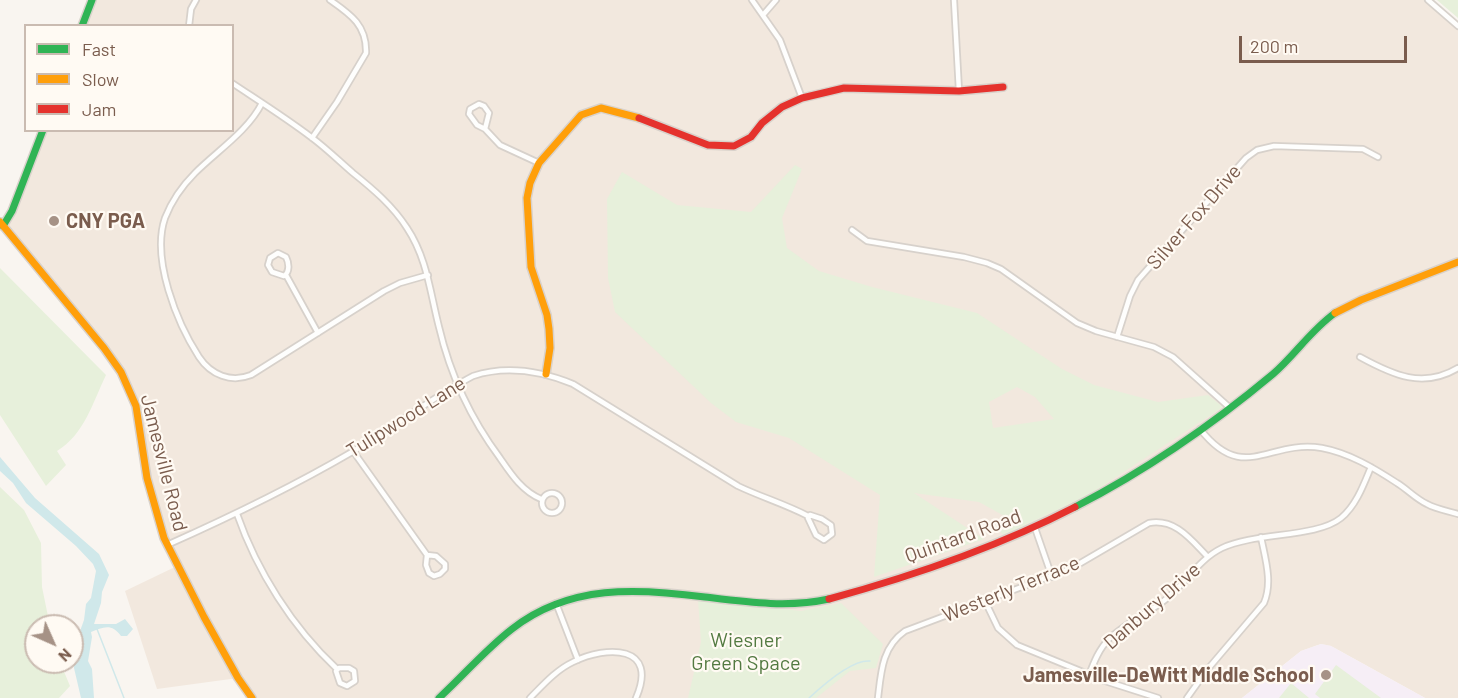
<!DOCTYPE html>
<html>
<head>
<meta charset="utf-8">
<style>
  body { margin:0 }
  #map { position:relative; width:1458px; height:698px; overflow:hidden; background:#f9f5f0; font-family:Barlow,sans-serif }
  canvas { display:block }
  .legend { position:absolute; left:24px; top:24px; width:210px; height:108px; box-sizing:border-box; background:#fffaf3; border:2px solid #cabbb1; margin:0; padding:8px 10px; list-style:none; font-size:18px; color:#7a5c4d }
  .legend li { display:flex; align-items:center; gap:12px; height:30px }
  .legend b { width:30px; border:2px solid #cabbb1 }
  .north { position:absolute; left:24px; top:614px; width:60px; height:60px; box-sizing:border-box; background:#fffaf3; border:2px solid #cabbb1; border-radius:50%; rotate:135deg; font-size:16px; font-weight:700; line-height:24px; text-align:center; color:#7a5c4d }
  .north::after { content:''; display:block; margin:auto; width:21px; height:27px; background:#a69286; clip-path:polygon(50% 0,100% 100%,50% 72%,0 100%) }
  .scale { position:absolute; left:1239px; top:36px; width:168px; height:27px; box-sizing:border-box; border:3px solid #7a5c4d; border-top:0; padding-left:8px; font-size:18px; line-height:21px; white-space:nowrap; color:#7a5c4d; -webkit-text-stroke:4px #fffaf3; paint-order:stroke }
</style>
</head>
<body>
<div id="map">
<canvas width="1458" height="698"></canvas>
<ul class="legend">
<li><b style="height:8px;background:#30b455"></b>Fast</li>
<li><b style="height:8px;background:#ff9f0a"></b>Slow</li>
<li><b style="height:8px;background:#e5322d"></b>Jam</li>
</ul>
<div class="north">N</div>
<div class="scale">200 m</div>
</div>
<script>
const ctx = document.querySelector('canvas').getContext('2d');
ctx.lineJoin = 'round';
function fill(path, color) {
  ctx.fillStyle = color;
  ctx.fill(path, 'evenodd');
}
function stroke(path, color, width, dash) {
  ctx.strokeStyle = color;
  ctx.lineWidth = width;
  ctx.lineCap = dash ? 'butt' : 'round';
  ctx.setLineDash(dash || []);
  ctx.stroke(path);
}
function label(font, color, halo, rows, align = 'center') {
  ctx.font = font + ' Barlow,sans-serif';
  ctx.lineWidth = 4.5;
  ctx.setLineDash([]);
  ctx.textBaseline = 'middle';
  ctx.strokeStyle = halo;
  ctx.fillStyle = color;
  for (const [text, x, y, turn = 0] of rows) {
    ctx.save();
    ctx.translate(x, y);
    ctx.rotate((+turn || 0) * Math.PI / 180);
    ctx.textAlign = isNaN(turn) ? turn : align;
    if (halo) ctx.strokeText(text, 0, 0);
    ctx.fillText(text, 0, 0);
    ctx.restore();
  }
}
const residential = new Path2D(`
  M91,0H1426L1458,28V698H1425L1331,646L1321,644L1301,651L1242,698H255L238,678L157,689L125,591L177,566L155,511L140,422L121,372L3,226L40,131L232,130V26L81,25Z`);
const education = new Path2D(`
  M1321,644L1331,646L1425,698H1242L1301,651Z`);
const green = new Path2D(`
  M1437,0H1458V18Z
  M795,165L802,169L782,218L787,248L819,271L872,287L977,313L1062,369L1094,385L1158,402L1208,395L1223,407L1090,494L1004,535L999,531L1006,517L979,502L914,493L984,539L874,577L880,495L789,438L736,422L711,403L615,312L608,278L607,199L622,172L677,205L751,212ZM1017,387L1035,397L1054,419L993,428L989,402Z
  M0,268L106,375C93,402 84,435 57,451L66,465L46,486L0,415Z
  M0,487L24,510L41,543L42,587L50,626H36V662H60L70,686L59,698H0Z
  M698,599L801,611L841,603L883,644L876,668L850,671L816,698H688L701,642Z
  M1336,665L1381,698H1320L1315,694Z
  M1291,683L1309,698H1279Z`);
const water = new Path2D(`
  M0,454V457L35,498L99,554L109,575L102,592L101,603L94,624H116L125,619L133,629L127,636H121C112,623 103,627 91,632L92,637L88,661L92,669L94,698H81L74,668L75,645L84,620L86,604L91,598L96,571L93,564L76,546L26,503L13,483L0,471Z`);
const stream = new Path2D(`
  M97,629L124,698
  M809,698C823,685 852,659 870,661`);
const street = new Path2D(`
  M752,0L780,40L802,98
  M954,0L959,91
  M1428,0L1458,26
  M763,15L776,0
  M189,26L191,9L196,0
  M232,83C259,101 286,118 311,137C326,148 339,161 353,173C373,189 393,206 407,228C427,258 430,292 439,327C450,374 471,419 500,458C511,474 522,491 541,499
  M262,103C248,131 217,151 195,173C182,186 172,200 165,218C151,259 177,323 199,357C211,375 231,383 251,375L384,291L400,283L428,275
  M479,104L484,106L489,113L485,129L477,125L469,114L470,109Z
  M485,129L500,145L539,163
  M312,138L337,102L366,53C367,25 350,14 330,0
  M852,230L867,241L964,257L987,263L1001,269L1077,323L1096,331L1154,347L1173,357L1229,407
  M278,253L286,257C289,263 290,272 284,276L272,272L268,265L270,258Z
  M286,275L318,333
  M1117,337L1130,296L1138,280L1246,158L1257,150L1274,146L1363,149L1378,157
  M1360,357C1393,375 1423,389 1458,368
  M1200,429C1244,485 1268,439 1322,448C1349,453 1374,468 1397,483C1407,489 1416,499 1427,504C1436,509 1448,511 1458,514
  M353,451L427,555
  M542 503a10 10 0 1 1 20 0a10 10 0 1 1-20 0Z
  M237,514C257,571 292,627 337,669
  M810,515L822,519L831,525L832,534L824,540L816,535L808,518Z
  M1035,528L1052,577
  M167,545C230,517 292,487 352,452C393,428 431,398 473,376C507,365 541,371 573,384L738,486C761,497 785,504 808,516
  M427,555L436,556L445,564V569L440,574L434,576L429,573L426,565Z
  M985,601L998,628L1017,645L1105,681L1158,698
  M556,603L578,660
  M339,668H349L354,671L355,681L347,686L340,683L336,671Z
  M1089,675C1094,662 1099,649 1109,639C1124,624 1144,615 1161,603C1184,587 1197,560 1222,548C1256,532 1316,538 1341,518C1356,506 1364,484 1371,467
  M530,698C543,685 556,670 573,662C607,645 659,645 636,698
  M878,698C881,672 882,647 905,631L1072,568L1149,523C1176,518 1192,541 1208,557
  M1187,698L1207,670L1264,603C1273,582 1265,558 1261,537`);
const fast = new Path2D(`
  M82,26L92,0
  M3,226L12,211L43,130
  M1075,507C1145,471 1212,425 1273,374C1295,355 1311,330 1335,313
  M439,698C464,675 486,649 512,629C569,584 638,588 705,597C746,602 788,608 829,599`);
const slow = new Path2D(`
  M0,222L104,348L121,372L136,406L147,478L164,538L204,617L238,678L252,698
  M1335,313L1361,300L1458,262
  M546,374L550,348L549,329L547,315L531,267L527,198L530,183L539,163L581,115L601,108L639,118`);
const jam = new Path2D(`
  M639,118L708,145L734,146L751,137L762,123L782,107L802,98L844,88L959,91L1003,87
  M829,599C913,576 998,547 1075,507`);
const markers = [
  [54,221,6,"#a69286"],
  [1326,675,6,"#a69286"]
];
const streetNames = [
  ["Silver Fox Drive",1194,217,-49],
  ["Tulipwood Lane",406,417,-32],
  ["Jamesville Road",164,463,76],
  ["Quintard Road",963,536,-20],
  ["Westerly Terrace",1011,589,-22],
  ["Danbury Drive",1152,606,-41]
];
const poiNames = [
  ["CNY PGA",66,221],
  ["Jamesville-DeWitt Middle School",1314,675,"right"]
];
const parkNames = [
  ["Wiesner",746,640],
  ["Green Space",746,663]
];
fill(residential, '#f2e8de');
fill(education, '#f6eef6');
fill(green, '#e7f0db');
fill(water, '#d0e8ea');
stroke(stream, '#d0e8ea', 1.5);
stroke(street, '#d7d1cb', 8);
stroke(fast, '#d9d2cb', 10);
stroke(slow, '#d9d2cb', 10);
stroke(jam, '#d9d2cb', 10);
stroke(street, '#fefefd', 4.5);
stroke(fast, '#30b455', 7);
stroke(slow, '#ff9f0a', 7);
stroke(jam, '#e5322d', 7);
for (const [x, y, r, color] of markers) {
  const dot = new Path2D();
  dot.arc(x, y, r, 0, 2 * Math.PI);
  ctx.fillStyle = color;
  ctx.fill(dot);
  stroke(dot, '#fffaf3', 2);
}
label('20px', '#7a5c4d', '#fffaf3', streetNames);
label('bold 20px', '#7a5c4d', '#fffaf3', poiNames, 'left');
label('20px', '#537a41', '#fffaf3', parkNames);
</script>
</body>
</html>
